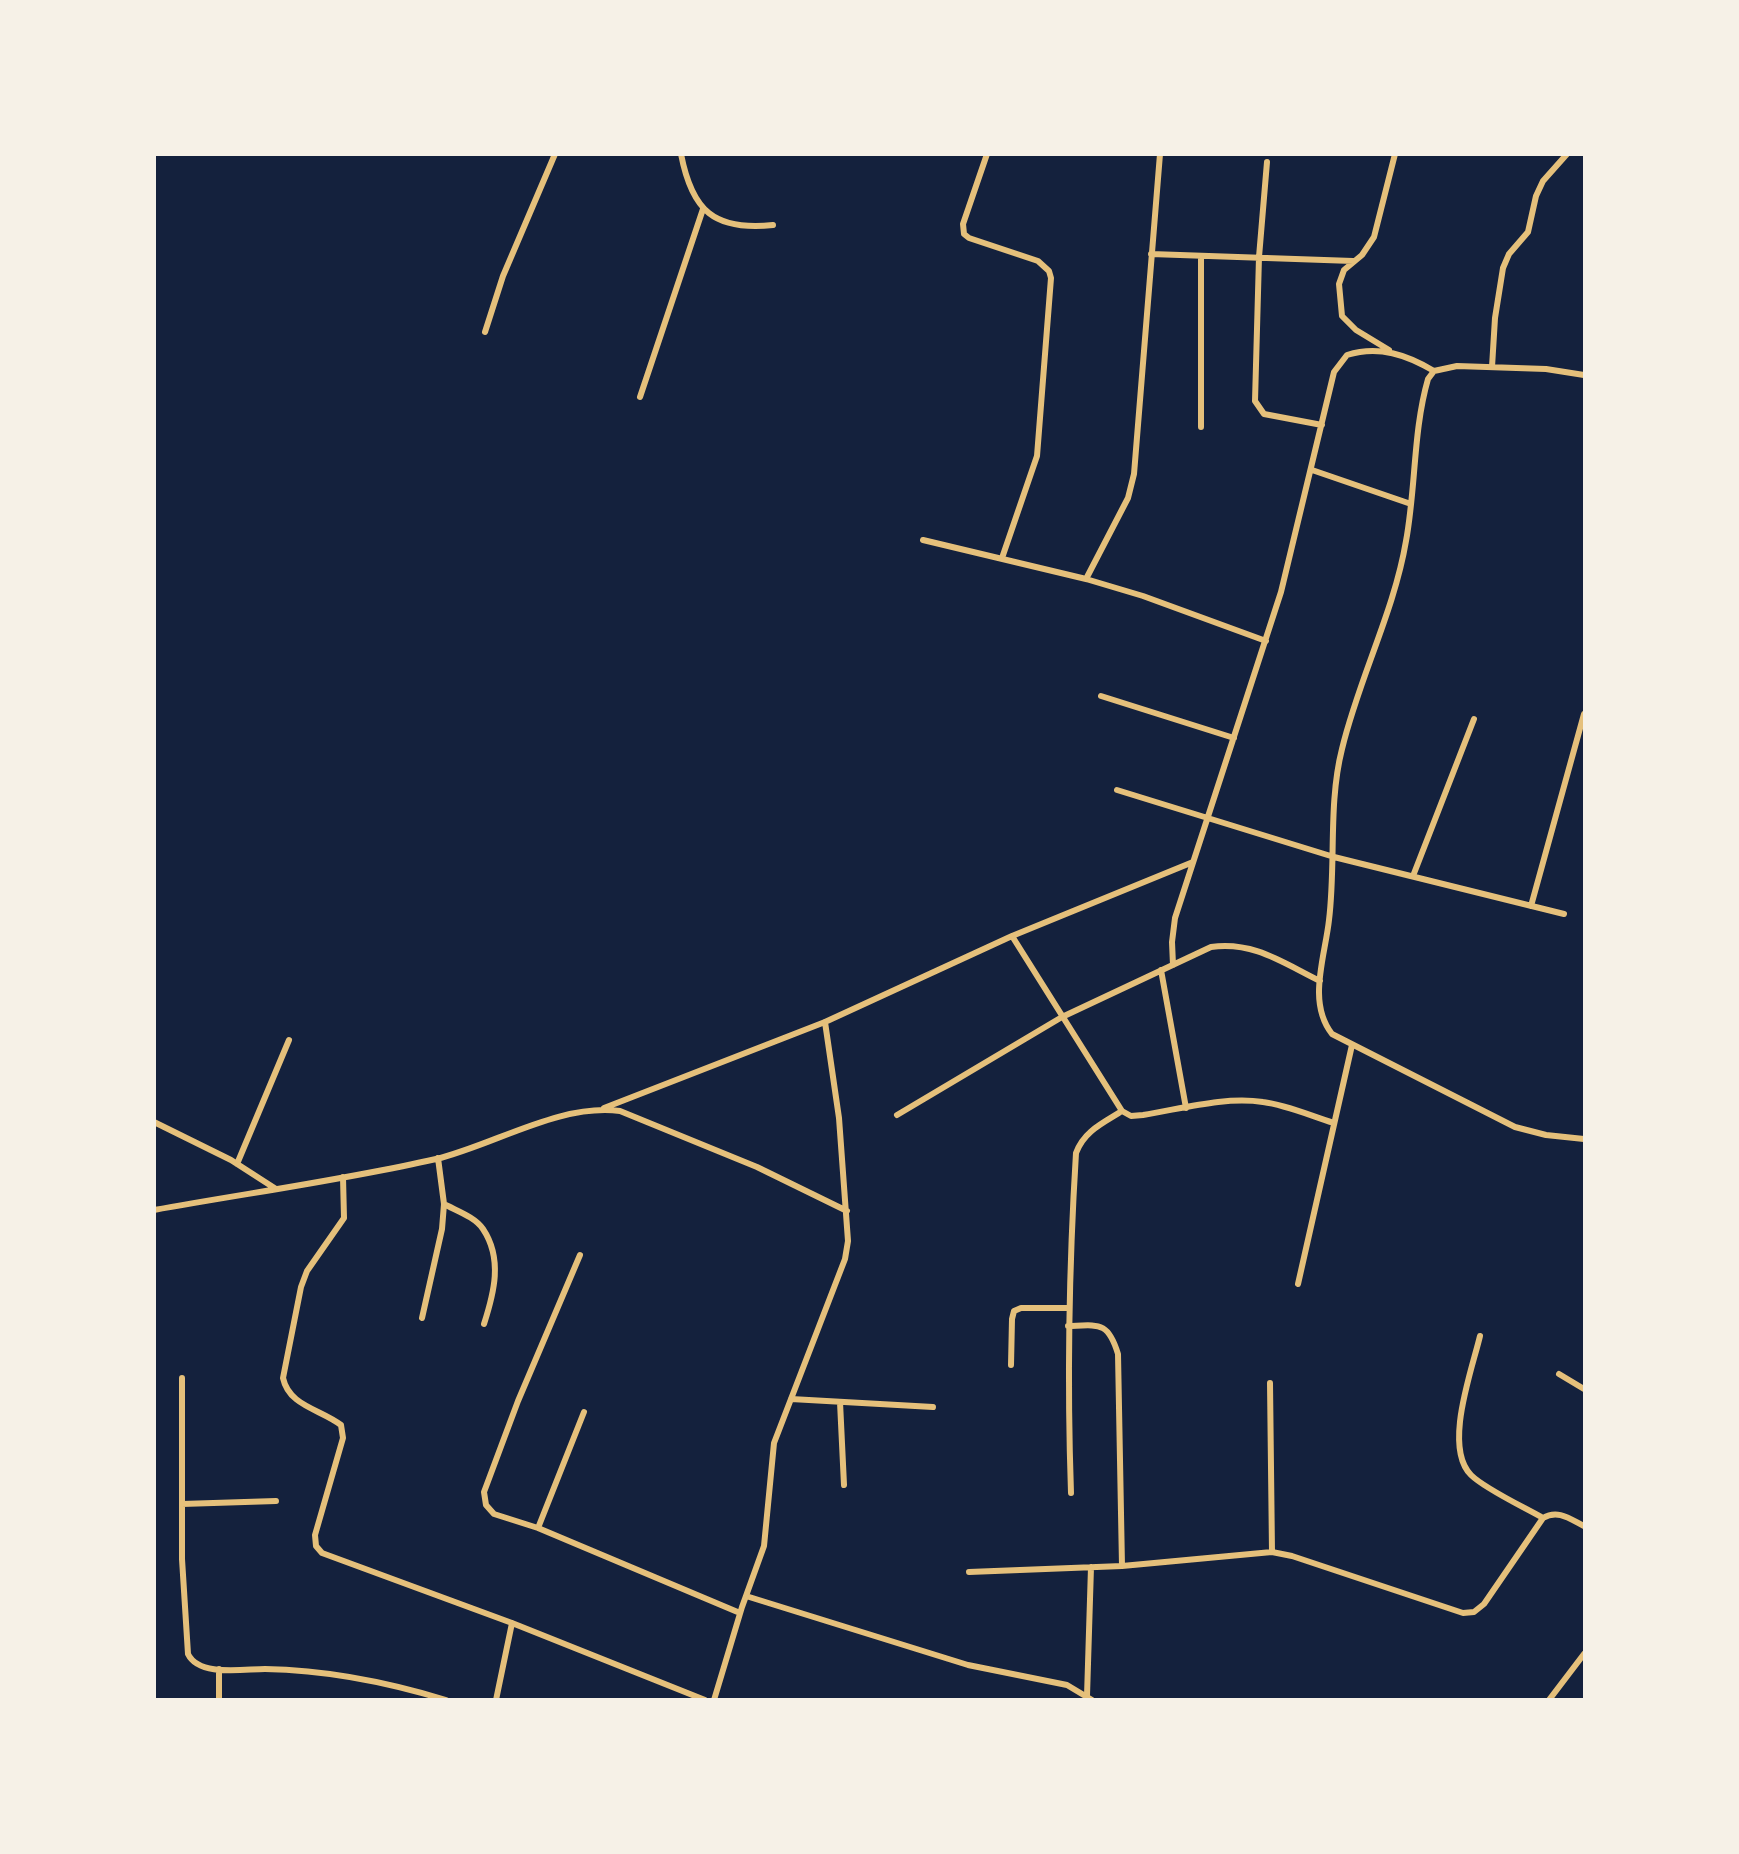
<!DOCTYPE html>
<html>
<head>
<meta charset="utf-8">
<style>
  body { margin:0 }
  #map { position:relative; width:1739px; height:1854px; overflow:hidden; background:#14213d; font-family:Overpass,sans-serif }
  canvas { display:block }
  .frame { position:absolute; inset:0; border:156px solid #f6f1e7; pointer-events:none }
</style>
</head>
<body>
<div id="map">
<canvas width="1739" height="1854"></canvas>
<div class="frame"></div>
</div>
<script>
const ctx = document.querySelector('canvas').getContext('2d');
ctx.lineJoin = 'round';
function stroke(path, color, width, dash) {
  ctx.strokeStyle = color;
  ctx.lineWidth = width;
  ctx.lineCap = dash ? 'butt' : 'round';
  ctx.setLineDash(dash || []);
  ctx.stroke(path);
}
const minor = new Path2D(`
  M681,154C692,211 714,231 773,225
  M987,154L963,224L964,234L969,238L1038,261L1049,271L1051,278L1037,456L1002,558
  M1267,162L1259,257L1255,401L1264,414L1322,425
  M1151,254L1353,261
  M1201,256V427
  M485,332L503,276L555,154
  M1389,350L1356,330L1342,316L1339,284L1344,270L1362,255L1374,237L1395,154
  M1492,367L1495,318L1503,268L1509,254L1528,232L1536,196L1543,181L1567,154
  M1584,375L1546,369L1457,366L1434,371L1428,379C1413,431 1416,487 1406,541C1394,612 1359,678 1342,749C1328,804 1336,864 1329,920C1325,957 1307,1002 1332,1034L1515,1127L1546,1135L1584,1139
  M640,397L703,209
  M1312,470L1411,504
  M923,540L1086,579L1143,596L1266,641
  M1086,579L1128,498L1134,474L1160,154
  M1101,696L1234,738
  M1117,790L1334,857L1564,914
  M1413,876L1474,719
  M1531,906L1584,714
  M1012,936L1122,1111L1131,1116L1143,1115C1181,1109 1225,1096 1263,1102C1287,1105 1311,1116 1334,1123
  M1173,965L1172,942L1175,918L1281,592L1334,372L1347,355C1379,345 1407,355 1434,371
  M1161,970L1186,1108
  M604,1108L825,1022L1012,936L1193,862
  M897,1115L1062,1017L1211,947C1254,941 1283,963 1320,981
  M154,1122L231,1160L276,1189
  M237,1164L289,1040
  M343,1177L344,1218L307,1271L301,1287L283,1378C289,1406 320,1409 341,1425L343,1438L315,1535L316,1546L322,1553L512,1623L705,1700
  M444,1204C457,1211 475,1217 483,1229C503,1259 494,1293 484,1324
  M154,1210C248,1193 344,1180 436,1159C494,1145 560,1103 620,1111L757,1167L847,1211
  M580,1255L518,1401L484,1492L486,1505L494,1514L538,1528L740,1613
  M1298,1284L1352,1045
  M422,1318L442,1229L444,1204L438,1158
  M1068,1326C1099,1325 1108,1321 1118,1354L1122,1566
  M1480,1336C1472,1370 1443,1447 1471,1475C1485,1489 1524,1507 1543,1518
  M1011,1365L1012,1319L1014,1311L1021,1308H1068
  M1559,1374L1584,1389
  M182,1378V1559L188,1654C199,1677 243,1669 265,1669C327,1670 387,1682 446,1700
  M1270,1383L1272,1552
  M791,1399L933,1407
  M840,1402L844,1485
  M1071,1493C1067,1379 1069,1266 1076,1153C1084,1131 1103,1123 1122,1111
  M182,1504L276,1501
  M538,1528L584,1412
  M969,1572L1122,1566L1272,1552L1292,1556L1463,1613L1474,1612L1484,1604L1543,1518C1558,1509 1570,1519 1584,1526
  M746,1596L968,1665L1067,1685L1092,1700
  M219,1669V1700
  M1087,1696L1091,1567
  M496,1700L512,1623
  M714,1700L742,1607L764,1546L774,1443L845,1259L848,1241L839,1118L825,1022
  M1549,1700L1584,1654`);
stroke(minor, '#e5c07b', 6);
</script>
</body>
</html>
